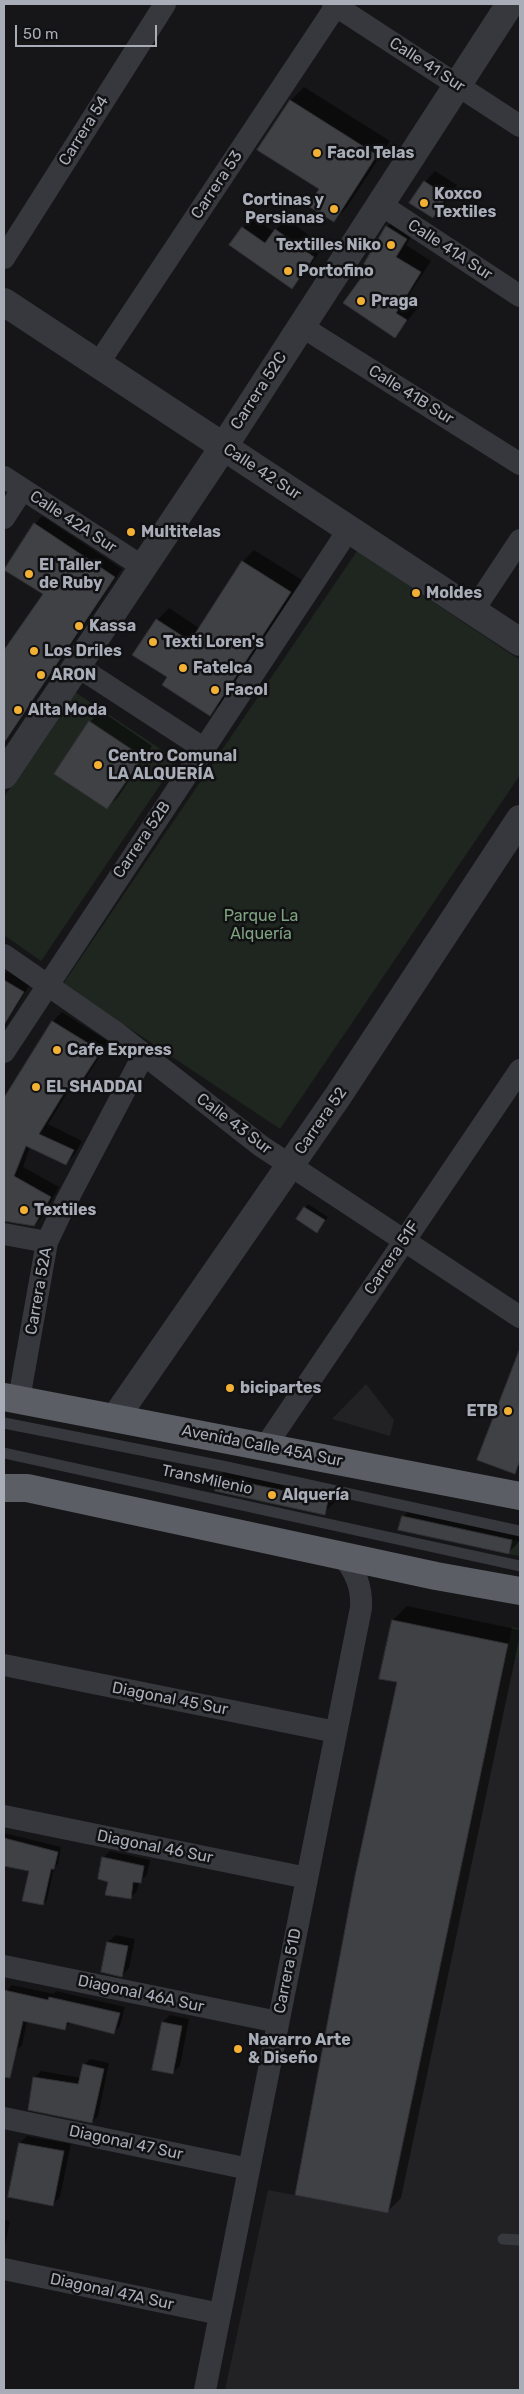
<!DOCTYPE html>
<html>
<head>
<meta charset="utf-8">
<style>
  body { margin:0 }
  #map { position:relative; width:524px; height:2394px; overflow:hidden; background:#161618; font-family:Rubik,sans-serif }
  canvas { display:block }
  .frame { position:absolute; inset:0; border:5px solid #a8adb8; pointer-events:none }
  .scale { position:absolute; left:15px; top:25px; width:142px; height:22px; box-sizing:border-box; border:2px solid #a8adb8; border-top:0; padding-left:6px; font-size:15px; line-height:18px; white-space:nowrap; color:#a8adb8; -webkit-text-stroke:4px #111113; paint-order:stroke }
</style>
</head>
<body>
<div id="map">
<canvas width="524" height="2394"></canvas>
<div class="frame"></div>
<div class="scale">50 m</div>
</div>
<script>
const ctx = document.querySelector('canvas').getContext('2d');
ctx.lineJoin = 'round';
function fill(path, color) {
  ctx.fillStyle = color;
  ctx.fill(path, 'evenodd');
}
function stroke(path, color, width, dash) {
  ctx.strokeStyle = color;
  ctx.lineWidth = width;
  ctx.lineCap = dash ? 'butt' : 'round';
  ctx.setLineDash(dash || []);
  ctx.stroke(path);
}
function label(font, color, halo, rows, align = 'center') {
  ctx.font = font + ' Rubik,sans-serif';
  ctx.lineWidth = 5;
  ctx.setLineDash([]);
  ctx.textBaseline = 'middle';
  ctx.strokeStyle = halo;
  ctx.fillStyle = color;
  for (const [text, x, y, turn = 0] of rows) {
    ctx.save();
    ctx.translate(x, y);
    ctx.rotate((+turn || 0) * Math.PI / 180);
    ctx.textAlign = isNaN(turn) ? turn : align;
    if (halo) ctx.strokeText(text, 0, 0);
    ctx.fillText(text, 0, 0);
    ctx.restore();
  }
}
const built = new Path2D(`
  M366,1384L394,1420L390,1436L332,1419Z
  M506,1657L520,1659V2390H225L268,2190L387,2213Z`);
const green = new Path2D(`
  M357,551L520,660V775L280,1129L63,984Z
  M75,692L177,760L41,961L4,935V797Z
  M512,1540L520,1541V1556L509,1554Z
  M512,1627L520,1629V1659L506,1657Z`);
const shadow = new Path2D(`
  M304,87L390,141L347,207L334,221L321,189L259,150L291,100Z
  M435,171L457,185L443,206L433,217L425,182Z
  M398,216L417,228L406,245L431,261L405,301L417,309L395,336L370,266L387,227Z
  M253,217L274,232L286,219L324,246L303,276L292,287L243,228Z
  M42,516L122,569L4,745V653L45,593L35,524Z
  M254,550L302,580L221,703L210,714L169,677L134,654L157,620L169,608L199,628L243,561Z
  M101,711L152,746L118,797L107,808L90,722Z
  M8,971L30,984L4,1028V974Z
  M62,1012L109,1042L82,1084L73,1093L69,1090L48,1124L82,1141L75,1154L66,1164L30,1147L23,1167L59,1187L43,1216L34,1225L4,1221V1100L53,1021Z
  M308,1204L328,1217L317,1231L298,1219Z
  M520,1358V1467L514,1473L517,1361Z
  M230,1466L338,1490L335,1502L324,1513L217,1490L219,1477Z
  M414,1506L520,1529L519,1542L508,1553L403,1517Z
  M407,1606L520,1630V1635L401,2198L387,2212L398,1681L381,1678L393,1620Z
  M4,1833L61,1847L58,1864L54,1867L47,1900L43,1904L30,1870L4,1865Z
  M110,1851L150,1860L147,1875L139,1882L137,1891L130,1898L109,1881L103,1858Z
  M116,1935L135,1939L129,1968L122,1975L108,1942Z
  M12,1985L54,1994L56,1991L125,2007L120,2026L114,2032L71,2022L65,2028L27,2021L22,2045L15,2052L4,2049V2001L6,1991Z
  M170,2015L189,2019L180,2066L172,2073L163,2022Z
  M90,2059L109,2063L98,2116L92,2122L35,2077L41,2071L81,2078L84,2065Z
  M27,2136L71,2144L60,2197L53,2204L10,2196L20,2143Z
  M4,2220L10,2221L4,2249Z`);
const building = new Path2D(`
  M290,100L377,155L334,222L308,206L319,189L257,150Z
  M424,181L447,196L433,218L409,203Z
  M386,226L407,239L396,257L421,272L396,313L407,320L395,338L343,303L369,267L364,264Z
  M242,227L265,243L275,229L314,257L292,289L229,245Z
  M34,523L115,577L4,743V650L43,594L4,570Z
  M242,561L291,592L210,716L162,685L167,677L132,655L156,619L190,641Z
  M89,721L143,757L107,809L54,774Z
  M4,980L24,992L4,1025Z
  M52,1021L101,1051L73,1094L66,1090L39,1134L74,1150L66,1165L26,1146L14,1176L51,1197L34,1226L4,1221V1098Z
  M304,1207L325,1220L317,1233L296,1219Z
  M519,1351L520,1460L515,1474L477,1460Z
  M218,1477L328,1500L325,1515L215,1491Z
  M402,1516L512,1540L509,1554L398,1530Z
  M392,1620L508,1644L388,2213L295,2195L355,1876L397,1682L379,1679Z
  M4,1838L58,1852L54,1869H51L43,1905L22,1901L29,1871L4,1866Z
  M102,1857L144,1866L141,1883L133,1882L131,1899L105,1895L108,1882L98,1879Z
  M107,1942L128,1946L122,1977L101,1972Z
  M4,1990L48,2000L49,1997L120,2013L114,2034L67,2022L65,2030L23,2021L10,2078L4,2077Z
  M162,2022L182,2026L173,2074L152,2070Z
  M83,2064L104,2069L92,2123L28,2110L33,2077L78,2084Z
  M19,2143L64,2151L53,2206L8,2197Z`);
const service = new Path2D(`
  M4,1423L222,1466L520,1531
  M4,1453L520,1566
  M503,2239L520,2240`);
const minor = new Path2D(`
  M333,4L520,126
  M380,204L520,296
  M4,258L165,4
  M301,326L520,464
  M98,364L336,6
  M4,477L143,567
  M4,518L22,490
  M473,611L520,540
  M77,666L203,748
  M4,955L114,1031L261,1146L520,1317
  M4,1052L349,529
  M4,1234L47,1242
  M19,1399L47,1242L66,1202L144,1054
  M265,1447L520,1070
  M4,1665L336,1732
  M4,1816L307,1878
  M4,1966L278,2022
  M4,2118L249,2169
  M4,2269L220,2314
  M205,2390L361,1608C362,1587 356,1573 343,1556`);
const tertiary = new Path2D(`
  M4,302L520,642
  M4,775L224,446L510,4
  M115,1418L338,1096L520,819`);
const trunk = new Path2D(`
  M4,1397L520,1496
  M4,1488H27L436,1576L520,1591`);
const markers = [
  [317,153,5,"#f2b134"],
  [424,203,5,"#f2b134"],
  [334,209,5,"#f2b134"],
  [391,245,5,"#f2b134"],
  [288,271,5,"#f2b134"],
  [361,301,5,"#f2b134"],
  [131,532,5,"#f2b134"],
  [29,574,5,"#f2b134"],
  [416,593,5,"#f2b134"],
  [79,626,5,"#f2b134"],
  [153,642,5,"#f2b134"],
  [34,651,5,"#f2b134"],
  [183,668,5,"#f2b134"],
  [41,675,5,"#f2b134"],
  [215,690,5,"#f2b134"],
  [18,710,5,"#f2b134"],
  [98,765,5,"#f2b134"],
  [57,1050,5,"#f2b134"],
  [36,1087,5,"#f2b134"],
  [24,1210,5,"#f2b134"],
  [230,1388,5,"#f2b134"],
  [508,1411,5,"#f2b134"],
  [272,1495,5,"#f2b134"],
  [238,2049,5,"#f2b134"]
];
const streetNames = [
  ["Calle 41 Sur",427,65,33],
  ["Carrera 54",84,131,-58],
  ["Carrera 53",217,185,-56],
  ["Calle 41A Sur",450,250,33],
  ["Carrera 52C",259,391,-57],
  ["Calle 41B Sur",411,395,32],
  ["Calle 42 Sur",262,472,33],
  ["Calle 42A Sur",73,522,33],
  ["Carrera 52B",142,840,-56],
  ["Carrera 52",321,1121,-55],
  ["Calle 43 Sur",234,1124,37],
  ["Carrera 51F",392,1258,-56],
  ["Carrera 52A",39,1291,-80],
  ["Avenida Calle 45A Sur",262,1446,11],
  ["TransMilenio",207,1480,12],
  ["Diagonal 45 Sur",170,1699,11],
  ["Diagonal 46 Sur",155,1847,11],
  ["Carrera 51D",288,1971,-79],
  ["Diagonal 46A Sur",141,1994,12],
  ["Diagonal 47 Sur",126,2143,12],
  ["Diagonal 47A Sur",112,2292,12]
];
const poiNames = [
  ["Facol Telas",327,153],
  ["Koxco",434,194],
  ["Textiles",434,212],
  ["Cortinas y",324,200,"right"],
  ["Persianas",324,218,"right"],
  ["Textilles Niko",381,245,"right"],
  ["Portofino",298,271],
  ["Praga",371,301],
  ["Multitelas",141,532],
  ["El Taller",39,565],
  ["de Ruby",39,583],
  ["Moldes",426,593],
  ["Kassa",89,626],
  ["Texti Loren's",163,642],
  ["Los Driles",44,651],
  ["Fatelca",193,668],
  ["ARON",51,675],
  ["Facol",225,690],
  ["Alta Moda",28,710],
  ["Centro Comunal",108,756],
  ["LA ALQUERÍA",108,774],
  ["Cafe Express",67,1050],
  ["EL SHADDAI",46,1087],
  ["Textiles",34,1210],
  ["bicipartes",240,1388],
  ["ETB",498,1411,"right"],
  ["Alquería",282,1495],
  ["Navarro Arte",248,2040],
  ["& Diseño",248,2058]
];
const parkNames = [
  ["Parque La",261,916],
  ["Alquería",261,934]
];
fill(built, '#222225');
fill(green, '#1e261f');
fill(shadow, '#0007');
fill(building, '#404145');
stroke(building, '#303034', 1);
stroke(service, '#37383d', 11);
stroke(minor, '#37383d', 22);
stroke(tertiary, '#37383d', 28);
stroke(trunk, '#5b5e65', 28);
for (const [x, y, r, color] of markers) {
  const dot = new Path2D();
  dot.arc(x, y, r, 0, 2 * Math.PI);
  ctx.fillStyle = color;
  ctx.fill(dot);
  stroke(dot, '#111113', 2);
}
label('16px', '#a8adb8', '#111113', streetNames);
label('bold 16px', '#a8adb8', '#111113', poiNames, 'left');
label('16px', '#7fa381', '#111113', parkNames);
</script>
</body>
</html>
